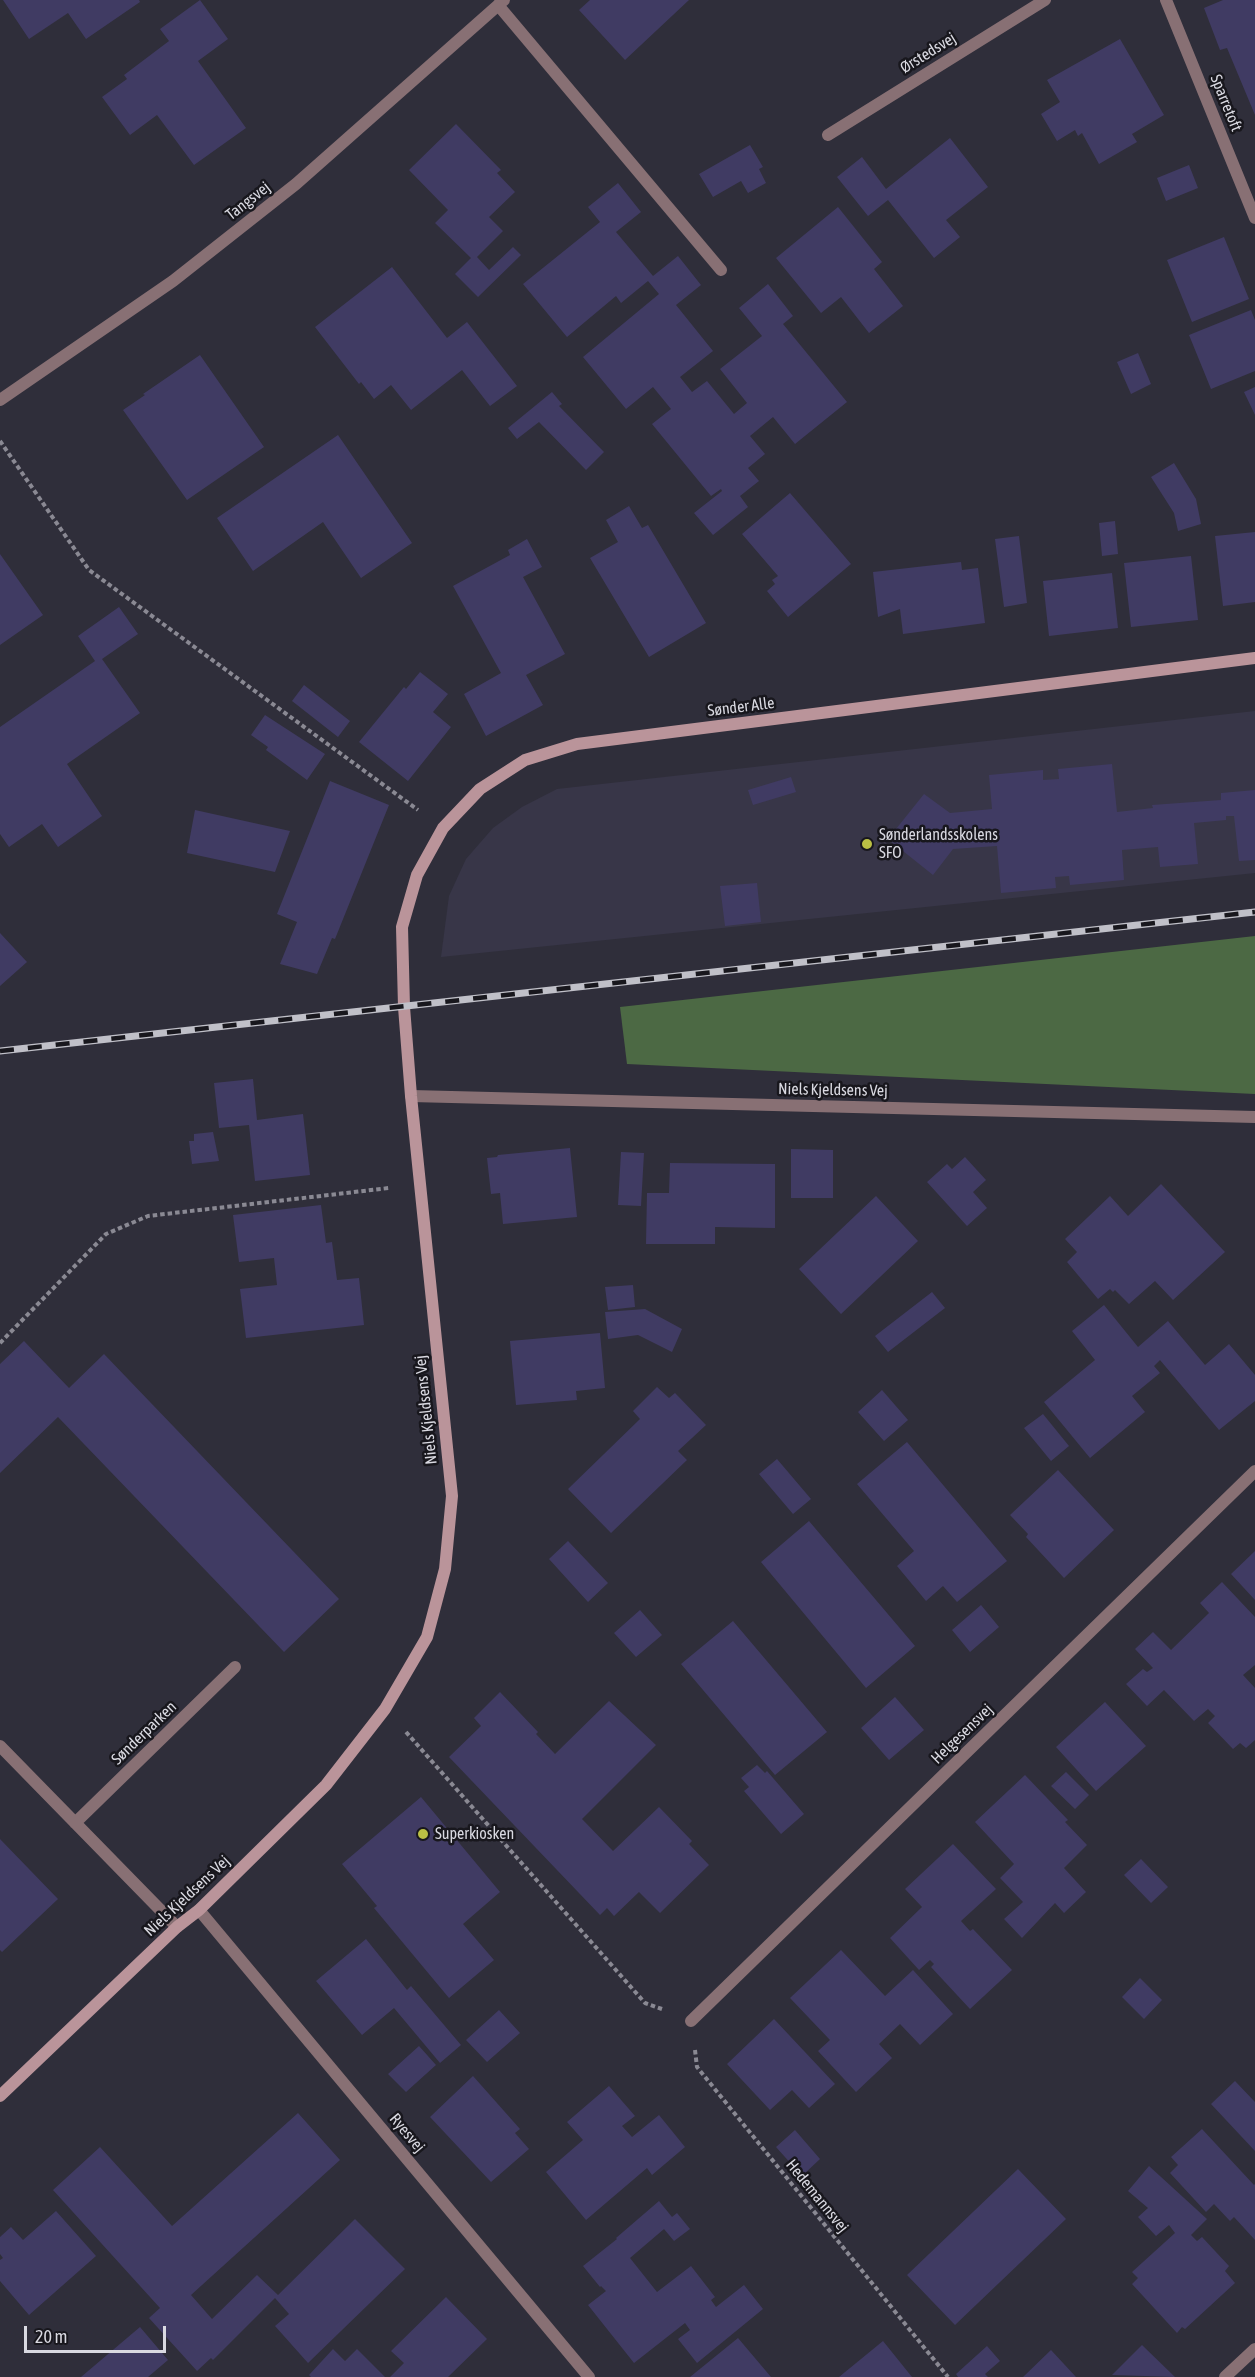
<!DOCTYPE html>
<html>
<head>
<meta charset="utf-8">
<style>
  body { margin:0 }
  #map { position:relative; width:1255px; height:2377px; overflow:hidden; background:#2f2e3a; font-family:"Asap Condensed",sans-serif }
  canvas { display:block }
  .scale { position:absolute; left:24px; top:2326px; width:142px; height:27px; box-sizing:border-box; border:3px solid #d9d9e1; border-top:0; padding-left:8px; font-size:18px; line-height:21px; white-space:nowrap; color:#d9d9e1; -webkit-text-stroke:4px #18171d; paint-order:stroke }
</style>
</head>
<body>
<div id="map">
<canvas width="1255" height="2377"></canvas>
<div class="scale">20 m</div>
</div>
<script>
const ctx = document.querySelector('canvas').getContext('2d');
ctx.lineJoin = 'round';
function fill(path, color) {
  ctx.fillStyle = color;
  ctx.fill(path, 'evenodd');
}
function stroke(path, color, width, dash) {
  ctx.strokeStyle = color;
  ctx.lineWidth = width;
  ctx.lineCap = dash ? 'butt' : 'round';
  ctx.setLineDash(dash || []);
  ctx.stroke(path);
}
function label(font, color, halo, rows, align = 'center') {
  ctx.font = font + ' "Asap Condensed",sans-serif';
  ctx.lineWidth = 5;
  ctx.setLineDash([]);
  ctx.textBaseline = 'middle';
  ctx.strokeStyle = halo;
  ctx.fillStyle = color;
  for (const [text, x, y, turn = 0] of rows) {
    ctx.save();
    ctx.translate(x, y);
    ctx.rotate((+turn || 0) * Math.PI / 180);
    ctx.textAlign = isNaN(turn) ? turn : align;
    if (halo) ctx.strokeText(text, 0, 0);
    ctx.fillText(text, 0, 0);
    ctx.restore();
  }
}
const built = new Path2D(`
  M1255,711V873L441,957L449,896L466,859L493,828L522,807L557,789Z`);
const forest = new Path2D(`
  M1255,936V1094L627,1064L620,1007Z`);
const building = new Path2D(`
  M3,0H139L140,2L86,39L68,13L29,39Z
  M200,0L228,39L198,61L246,128L194,165L157,115L130,135L102,97L127,79L124,75L169,41L160,29Z
  M590,0H689L625,60L579,10Z
  M1223,0H1255V115L1227,48L1220,50L1204,8Z
  M1120,39L1164,115L1132,134L1137,142L1099,164L1082,133L1078,136L1075,130L1057,141L1041,114L1060,102L1047,80Z
  M456,124L501,170L497,173L515,192L489,217L503,231L477,257L489,270L513,247L521,255L478,297L455,274L471,258L435,223L448,210L409,170Z
  M950,138L988,187L946,220L960,237L934,258L888,200L868,216L837,177L862,157L886,189Z
  M750,145L763,167L759,169L766,183L748,193L741,181L713,197L699,174Z
  M1189,165L1198,188L1166,201L1157,178Z
  M618,183L641,212L616,232L653,276L678,256L701,285L676,305L713,351L680,377L692,392L707,381L734,414L747,403L720,369L762,336L739,308L768,284L793,316L783,324L847,402L795,444L773,417L750,436L765,454L748,468L759,481L740,496L748,507L713,535L694,513L722,491L721,489L711,496L652,424L671,409L653,387L626,409L583,357L659,294L648,281L621,303L616,296L567,337L523,284L600,222L588,207Z
  M838,207L882,262L874,269L903,306L869,333L841,297L821,313L776,258Z
  M1224,237L1249,299L1192,322L1167,260Z
  M392,267L447,338L467,322L517,386L490,406L462,370L411,410L391,385L374,399L361,382L359,384L315,327Z
  M1251,310L1255,320V371L1211,389L1189,335Z
  M1138,353L1151,384L1131,394L1117,362Z
  M200,355L264,447L187,500L123,410L145,395L143,394Z
  M1255,387V415L1244,392Z
  M552,392L562,404L559,406L604,452L586,470L539,422L517,439L508,428Z
  M338,435L412,543L361,578L323,522L253,571L217,518Z
  M1174,463L1196,499L1201,524L1178,531L1174,513L1151,477Z
  M790,493L851,564L788,617L767,591L775,584L772,580L778,576L742,534Z
  M629,506L642,528L648,525L706,623L649,657L590,558L618,542L606,520Z
  M1115,521L1118,554L1102,556L1099,523Z
  M1255,532V602L1223,606L1215,536Z
  M1019,536L1027,603L1004,607L995,539Z
  M527,539L542,567L523,577L565,654L526,675L543,705L486,736L464,694L501,673L453,586L510,555L508,550Z
  M0,554L43,615L0,645Z
  M1191,556L1198,620L1131,627L1124,563Z
  M961,562L962,570L978,568L985,623L903,634L900,609L878,617L873,572Z
  M1112,573L1118,628L1049,636L1043,581Z
  M119,607L138,634L102,659L140,713L67,764L102,816L58,847L42,824L9,847L0,834V727L95,661L78,636Z
  M420,672L448,694L433,712L451,727L408,781L359,742L404,687L406,689Z
  M304,685L350,721L338,737L292,701Z
  M265,715L325,754L307,780L266,750L268,747L251,735Z
  M1112,764L1117,812L1153,808L1152,805L1221,800V793L1255,790V860L1239,861L1234,816H1226V820L1194,823L1198,864L1160,867L1158,847L1122,850L1124,880L1070,885L1069,876L1055,877L1056,888L1001,893L997,846L953,849L933,875L888,839L924,794L950,813L992,809L989,775L1043,770V780L1059,779L1058,769Z
  M791,777L796,792L753,805L748,790Z
  M330,781L389,805L335,939L332,938L317,974L280,964L297,922L277,914Z
  M195,810L290,831L275,872L187,853Z
  M757,883L761,922L725,926L720,886Z
  M0,933L27,962L0,986Z
  M253,1079L257,1120L303,1114L310,1175L255,1181L249,1125L219,1128L214,1083Z
  M213,1132L219,1161L192,1164L189,1141H194V1134Z
  M570,1148L577,1217L503,1224L500,1193L491,1194L487,1158L497,1157L498,1155Z
  M791,1149L833,1150V1198H791Z
  M621,1152L644,1153L641,1206L618,1205Z
  M965,1157L986,1180L973,1192L987,1208L967,1226L927,1182L947,1164L952,1169Z
  M670,1163L775,1164V1228L715,1227V1244H646L647,1193H669Z
  M1161,1184L1225,1252L1173,1300L1155,1281L1129,1304L1115,1290L1113,1292L1110,1289L1098,1299L1067,1262L1077,1252L1065,1239L1110,1196L1128,1216Z
  M876,1196L918,1241L841,1314L799,1269Z
  M321,1205L326,1243L332,1242L337,1280L359,1278L364,1325L246,1338L240,1289L277,1285L274,1258L239,1262L233,1215Z
  M633,1285L635,1307L608,1310L605,1287Z
  M932,1292L945,1308L888,1352L875,1336Z
  M1104,1305L1138,1347L1168,1321L1205,1365L1229,1344L1255,1375V1401L1219,1430L1160,1360L1154,1366L1160,1373L1132,1396L1145,1412L1090,1458L1044,1402L1095,1360L1072,1331Z
  M645,1309L682,1329L672,1352L638,1335L608,1339L605,1312Z
  M600,1333L605,1388L576,1391L577,1400L516,1405L510,1341Z
  M24,1341L69,1388L104,1354L339,1599L284,1652L58,1417L0,1473V1364Z
  M657,1387L669,1398L675,1393L706,1425L678,1451L687,1460L611,1533L568,1489L640,1419L633,1411Z
  M882,1390L908,1420L884,1441L858,1412Z
  M1043,1414L1069,1446L1051,1461L1024,1428Z
  M907,1442L1007,1561L957,1602L943,1586L926,1601L897,1566L914,1551L857,1484Z
  M777,1459L811,1499L793,1514L759,1474Z
  M1058,1470L1114,1530L1064,1578L1026,1537L1028,1534L1010,1515Z
  M809,1521L915,1646L866,1688L761,1562Z
  M568,1541L608,1583L588,1602L549,1559Z
  M1255,1551V1600L1231,1574Z
  M1222,1582L1255,1617V1665L1243,1675L1255,1688V1740L1246,1748L1240,1743L1233,1749L1208,1723L1215,1716L1208,1709L1194,1721L1164,1690L1147,1706L1126,1684L1143,1669L1147,1672L1153,1668L1135,1649L1153,1632L1171,1650L1209,1613L1200,1603Z
  M981,1605L999,1627L970,1652L952,1630Z
  M640,1610L662,1635L636,1657L614,1633Z
  M733,1621L827,1732L775,1775L681,1664Z
  M500,1692L538,1732L536,1734L555,1754L609,1701L656,1745L582,1819L613,1851L659,1807L692,1841L689,1844L709,1865L660,1913L639,1892L614,1916L607,1908L600,1915L449,1757L481,1726L474,1718Z
  M895,1697L924,1730L889,1760L861,1728Z
  M1105,1702L1146,1746L1096,1791L1056,1747Z
  M757,1765L765,1773L767,1771L804,1814L781,1834L744,1791L749,1787L741,1778Z
  M1066,1772L1089,1795L1075,1809L1051,1786Z
  M1025,1775L1068,1820L1065,1822L1087,1845L1064,1868L1086,1892L1064,1913L1055,1903L1022,1938L1004,1919L1023,1902L1000,1878L1014,1864L975,1822Z
  M421,1797L500,1892L463,1924L494,1960L449,1998L374,1908L377,1906L342,1864Z
  M0,1839L58,1899L2,1952L0,1950Z
  M953,1844L996,1889L961,1921L970,1931L973,1929L1012,1970L970,2009L931,1967L934,1964L930,1960L919,1970L890,1938L922,1907L905,1889Z
  M1141,1859L1168,1887L1151,1903L1124,1875Z
  M366,1939L407,1990L411,1986L461,2045L440,2063L394,2008L362,2035L316,1981Z
  M841,1950L885,1996L913,1970L953,2014L920,2045L900,2024L879,2044L892,2058L856,2092L818,2051L830,2040L790,1998Z
  M1140,1978L1162,2000L1144,2019L1122,1997Z
  M499,2010L520,2033L487,2062L466,2040Z
  M774,2019L835,2084L809,2108L792,2090L770,2110L727,2064Z
  M419,2046L436,2065L406,2092L388,2074Z
  M473,2076L520,2129L515,2133L529,2149L491,2182L430,2117Z
  M1235,2081L1255,2102V2151L1211,2104Z
  M609,2086L635,2116L622,2126L632,2137L659,2115L685,2147L652,2175L647,2168L586,2220L546,2172L583,2140L567,2122Z
  M298,2113L340,2160L191,2295L212,2319L257,2275L278,2295L355,2219L405,2269L308,2363L275,2326L289,2314L275,2298L213,2360L211,2358L197,2371L149,2318L160,2308L53,2190L100,2147L172,2226Z
  M1202,2129L1254,2185L1255,2184V2240L1234,2217L1230,2221L1214,2204L1206,2212L1170,2173L1178,2165L1171,2157Z
  M795,2130L820,2159L802,2176L776,2147Z
  M1149,2166L1207,2219L1191,2235L1197,2241L1202,2237L1229,2266L1225,2271L1235,2283L1185,2329L1182,2327L1177,2333L1132,2284L1138,2278L1132,2272L1175,2233L1169,2225L1156,2236L1138,2217L1148,2208L1128,2191Z
  M1018,2169L1066,2219L955,2325L907,2275Z
  M659,2201L672,2217L677,2213L690,2229L674,2241L664,2229L630,2258L657,2292L691,2266L715,2297L711,2300L716,2307L744,2285L763,2309L697,2363L678,2339L690,2330L685,2323L634,2363L588,2305L606,2291L601,2286L600,2287L583,2266L617,2239L616,2238Z
  M56,2211L96,2256L29,2315L0,2281V2260L3,2258L0,2254V2237L11,2227L23,2240Z
  M446,2297L487,2339L448,2377H390L404,2363L391,2351Z
  M140,2327L168,2360L148,2377H81Z
  M738,2338L771,2377H690Z
  M883,2341L912,2377H839Z
  M1142,2345L1175,2377L1112,2375Z
  M987,2346L1000,2361L985,2374L988,2377H958L956,2374Z
  M333,2349L345,2361L357,2349L385,2377H311L309,2375Z
  M1051,2350L1076,2377H1023Z`);
const path = new Path2D(`
  M0,441L89,570L418,810
  M0,1343L106,1234L148,1216L389,1188
  M406,1732L645,2003L662,2009
  M695,2050L697,2067L948,2377`);
const street = new Path2D(`
  M1166,0L1255,218
  M498,5L721,270
  M828,135L1045,0
  M0,400L173,281L296,184L504,0
  M411,1096L1255,1117
  M0,1746L177,1927
  M75,1823L235,1667
  M199,1910L589,2377
  M691,2021L1255,1471
  M1225,2377L1255,2349`);
const secondary = new Path2D(`
  M0,2096L177,1927L199,1910L326,1785L385,1709L427,1637L445,1569L452,1496L411,1096L404,1007L402,927L417,875L443,828L480,789L525,760L577,744L1255,658`);
const rail = new Path2D(`
  M0,1051L1255,912`);
const markers = [
  [867,844,6,"#bbc044"],
  [423,1834,6,"#bbc044"]
];
const streetNames = [
  ["Ørstedsvej",928,53,-32],
  ["Sparretoft",1226,103,68],
  ["Tangsvej",248,201,-38],
  ["Sønder Alle",741,707,-7],
  ["Niels Kjeldsens Vej",833,1090,1],
  ["Niels Kjeldsens Vej",426,1410,-96],
  ["Sønderparken",144,1733,-44],
  ["Helgesensvej",962,1734,-44],
  ["Niels Kjeldsens Vej",187,1896,-43],
  ["Ryesvej",407,2133,50],
  ["Hedemannsvej",817,2196,51]
];
const poiNames = [
  ["Sønderlandsskolens",879,835],
  ["SFO",879,853],
  ["Superkiosken",435,1834]
];
fill(built, '#383648');
fill(forest, '#4c6944');
fill(building, '#403b63');
stroke(path, '#8a8993', 4, [4.5, 3]);
stroke(street, '#887074', 12);
stroke(secondary, '#ba949a', 12);
stroke(rail, '#c0c0c8', 7);
stroke(rail, '#18171d', 4.5, [14]);
for (const [x, y, r, color] of markers) {
  const dot = new Path2D();
  dot.arc(x, y, r, 0, 2 * Math.PI);
  ctx.fillStyle = color;
  ctx.fill(dot);
  stroke(dot, '#18171d', 2);
}
label('16px', '#d9d9e1', '#18171d', streetNames);
label('16px', '#d9d9e1', '#18171d', poiNames, 'left');
</script>
</body>
</html>
